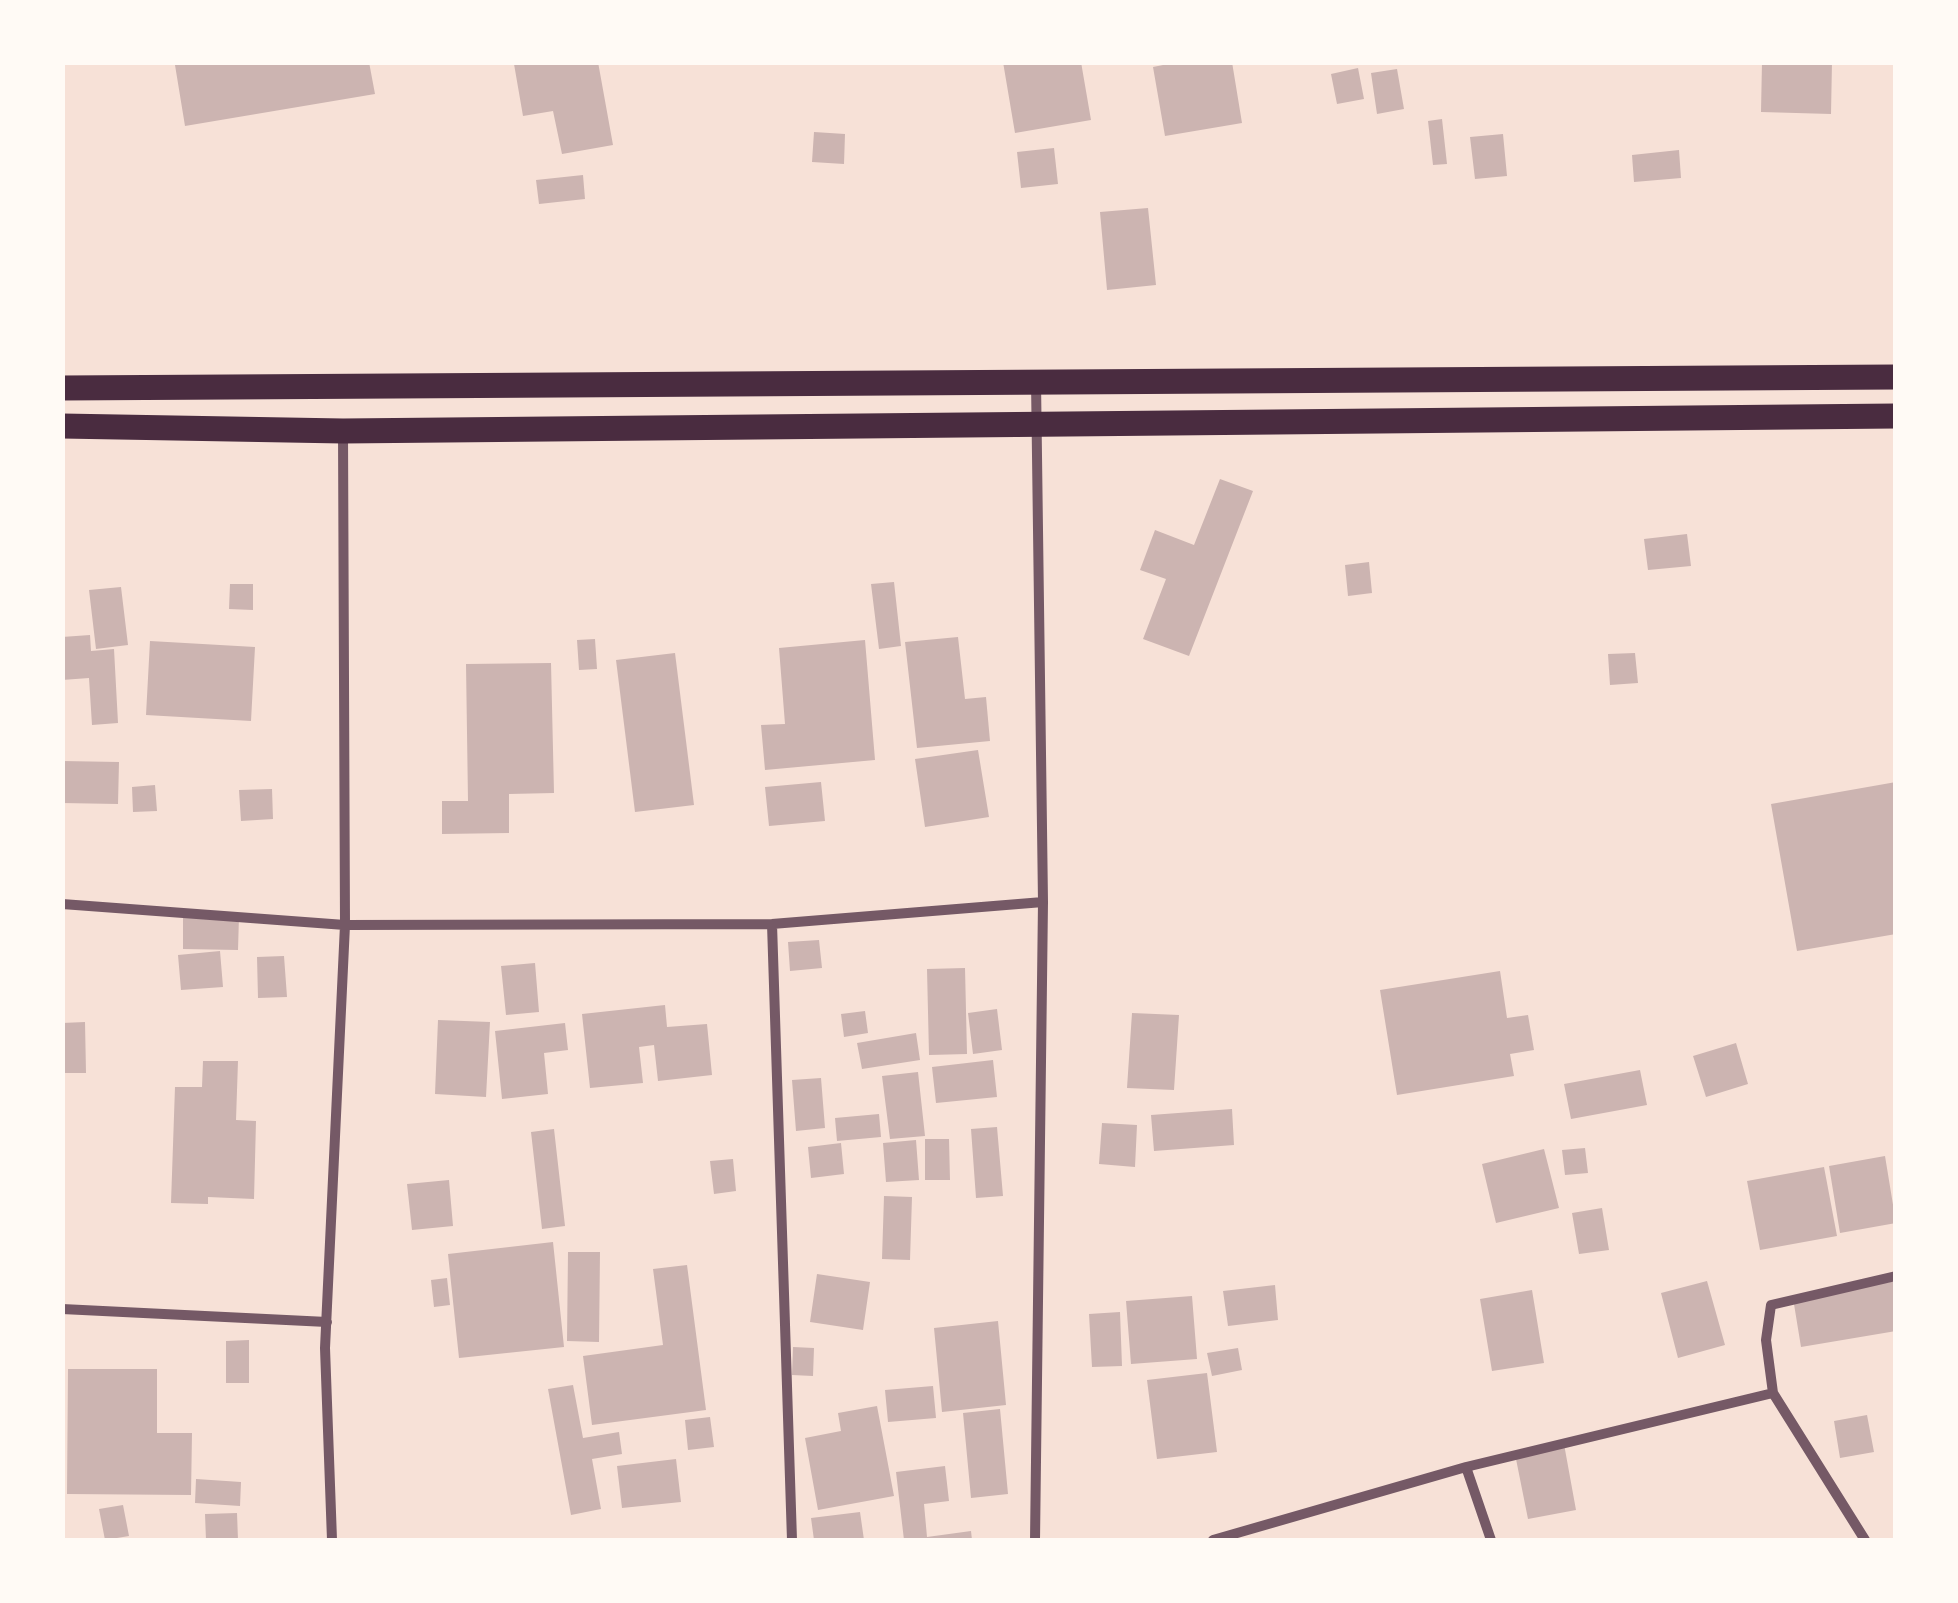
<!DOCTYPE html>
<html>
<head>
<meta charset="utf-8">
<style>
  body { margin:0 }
  #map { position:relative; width:1958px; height:1603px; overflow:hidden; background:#f7e1d7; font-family:Arial,sans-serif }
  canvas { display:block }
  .frame { position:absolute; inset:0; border:65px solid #fffaf5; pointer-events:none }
</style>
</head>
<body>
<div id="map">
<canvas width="1958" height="1603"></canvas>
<div class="frame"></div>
</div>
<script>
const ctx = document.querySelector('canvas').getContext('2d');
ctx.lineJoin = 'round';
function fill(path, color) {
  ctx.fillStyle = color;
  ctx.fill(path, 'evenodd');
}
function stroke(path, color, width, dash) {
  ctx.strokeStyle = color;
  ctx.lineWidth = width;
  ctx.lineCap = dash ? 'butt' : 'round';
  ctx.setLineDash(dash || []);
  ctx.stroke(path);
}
const building = new Path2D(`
  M191,62H369L375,94L185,126L175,65Z
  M598,62L613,145L562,154L553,111L523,116L514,64Z
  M1003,62H1081L1091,120L1015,133Z
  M1178,62H1232L1242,123L1165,136L1153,67Z
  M1762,62H1832L1831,114L1761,112Z
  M1358,68L1364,99L1337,104L1331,74Z
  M1397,69L1404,109L1377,114L1371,73Z
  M1442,119L1447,164L1433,165L1428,121Z
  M814,132L845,134L844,164L812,162Z
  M1503,134L1507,176L1475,179L1470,137Z
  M1054,148L1058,184L1021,188L1017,152Z
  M1679,150L1681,178L1634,182L1632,155Z
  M583,175L585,199L539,204L536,180Z
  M1148,208L1156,285L1107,290L1100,212Z
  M1220,479L1253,491L1189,656L1143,639L1166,579L1140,570L1155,530L1194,545Z
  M1687,534L1691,566L1648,570L1644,539Z
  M1369,562L1372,593L1348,596L1345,565Z
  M894,582L901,646L879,649L871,584Z
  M230,584H253V610L229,609Z
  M121,587L128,645L96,649L89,590Z
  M90,635L91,651L114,649L118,723L92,725L89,678L62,680V637Z
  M958,637L965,699L986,697L990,741L917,748L905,642Z
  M595,639L597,669L579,670L577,640Z
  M865,640L875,760L765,770L761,725L785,724L779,648Z
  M150,641L255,647L251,721L146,715Z
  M675,653L694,805L635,812L616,660Z
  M1635,653L1638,683L1610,685L1608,654Z
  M551,663L554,793L509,794V833L442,834V801H468L466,664Z
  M978,750L989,817L925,827L915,759Z
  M62,761L119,762L118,804L62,803Z
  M821,782L825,821L769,826L765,787Z
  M1896,782V934L1797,951L1771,804Z
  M155,785L157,811L133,812L132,787Z
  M272,789L273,819L241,821L239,790Z
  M183,916H239L238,950L183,949Z
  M819,940L822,968L790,971L788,942Z
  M220,951L223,987L181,990L178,955Z
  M284,956L287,997L258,998L257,957Z
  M535,963L539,1012L506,1015L501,966Z
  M965,968L967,1054L929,1055L927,969Z
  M1500,971L1507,1018L1528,1015L1534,1050L1510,1054L1514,1076L1397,1095L1380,990Z
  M665,1005L667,1027L707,1024L712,1075L658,1081L654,1045L639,1047L643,1083L590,1088L582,1014Z
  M997,1009L1002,1050L973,1054L968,1013Z
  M865,1011L868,1033L844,1037L841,1014Z
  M1132,1013L1179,1015L1174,1090L1127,1088Z
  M438,1020L490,1022L486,1097L435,1094Z
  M85,1022L86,1073H62V1023Z
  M565,1023L568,1050L544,1053L548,1094L502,1099L495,1031Z
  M916,1033L920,1060L862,1069L857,1043Z
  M1736,1043L1748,1084L1706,1097L1693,1056Z
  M993,1060L997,1097L936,1103L932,1067Z
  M203,1061H238L236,1120L256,1121L254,1199L208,1197V1204L171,1203L175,1087H202Z
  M1640,1070L1647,1105L1571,1119L1564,1084Z
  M918,1072L925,1136L890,1139L882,1076Z
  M821,1078L825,1128L796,1131L792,1080Z
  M1232,1109L1234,1145L1154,1151L1151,1115Z
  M879,1114L881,1137L837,1141L835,1118Z
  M1102,1123L1137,1125L1135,1167L1099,1164Z
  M997,1127L1003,1196L976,1198L971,1129Z
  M554,1129L565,1226L542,1229L531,1132Z
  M925,1139H949L950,1180H925Z
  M916,1140L919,1180L886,1182L883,1143Z
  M841,1143L844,1174L811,1178L808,1147Z
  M1585,1148L1588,1173L1565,1175L1562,1150Z
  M1544,1149L1559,1208L1496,1223L1482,1164Z
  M1885,1156L1896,1223L1840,1233L1829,1166Z
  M733,1159L736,1191L714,1194L710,1161Z
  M1824,1167L1837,1236L1760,1250L1747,1181Z
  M449,1180L453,1226L412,1230L407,1184Z
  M884,1196L912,1197L910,1260L882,1259Z
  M1602,1208L1609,1250L1579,1254L1572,1213Z
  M553,1242L564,1347L459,1358L448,1254Z
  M568,1252H600L599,1342L567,1341Z
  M687,1265L706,1410L592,1425L583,1356L663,1345L653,1269Z
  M817,1274L870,1282L863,1330L810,1322Z
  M447,1278L450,1305L434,1307L431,1280Z
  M1707,1281L1725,1345L1678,1358L1661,1293Z
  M1896,1281V1331L1801,1347L1793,1298Z
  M1275,1285L1278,1320L1228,1326L1223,1291Z
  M1532,1290L1544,1363L1492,1371L1480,1299Z
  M1192,1296L1197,1359L1131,1364L1126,1301Z
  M1120,1312L1122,1366L1092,1367L1089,1314Z
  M998,1321L1006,1405L942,1412L934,1328Z
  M249,1340V1383H226V1341Z
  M793,1347L814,1348L813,1376L792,1375Z
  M1238,1348L1242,1370L1212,1376L1207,1353Z
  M68,1369H157V1433H192L191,1495L67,1494Z
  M1207,1373L1217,1452L1157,1459L1147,1380Z
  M573,1385L583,1438L619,1432L622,1454L592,1459L601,1509L571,1515L548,1389Z
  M933,1386L936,1418L888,1422L885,1390Z
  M877,1406L894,1496L818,1510L805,1438L841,1431L838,1413Z
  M1000,1409L1008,1494L971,1498L963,1413Z
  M1867,1415L1874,1452L1840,1458L1834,1421Z
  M710,1417L714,1447L688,1450L685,1420Z
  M1564,1444L1576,1510L1528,1519L1515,1454Z
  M676,1459L681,1502L622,1508L617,1466Z
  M945,1466L949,1501L924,1504L927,1537L971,1531L972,1540H904L896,1472Z
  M196,1479L241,1482L240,1506L195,1503Z
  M123,1505L129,1536L105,1540L99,1509Z
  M860,1512L864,1540H814L811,1518Z
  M237,1513L238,1540H206L205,1514Z`);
const minor = new Path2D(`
  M62,904L345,925L772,924L1043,902
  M772,924L792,1540
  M62,1309L327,1322
  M1466,1467L1491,1540
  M332,1540L325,1348L345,925L343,432
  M1035,1540L1043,902L1036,381
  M1213,1540L1466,1467L1773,1393
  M1865,1540L1773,1393L1766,1340L1771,1305L1896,1276`);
const primary = new Path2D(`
  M62,388L1896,377
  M62,426L343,431L1896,416`);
fill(building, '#ccb4b1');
stroke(minor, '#755966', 10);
stroke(primary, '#4a2c40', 25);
</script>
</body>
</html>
